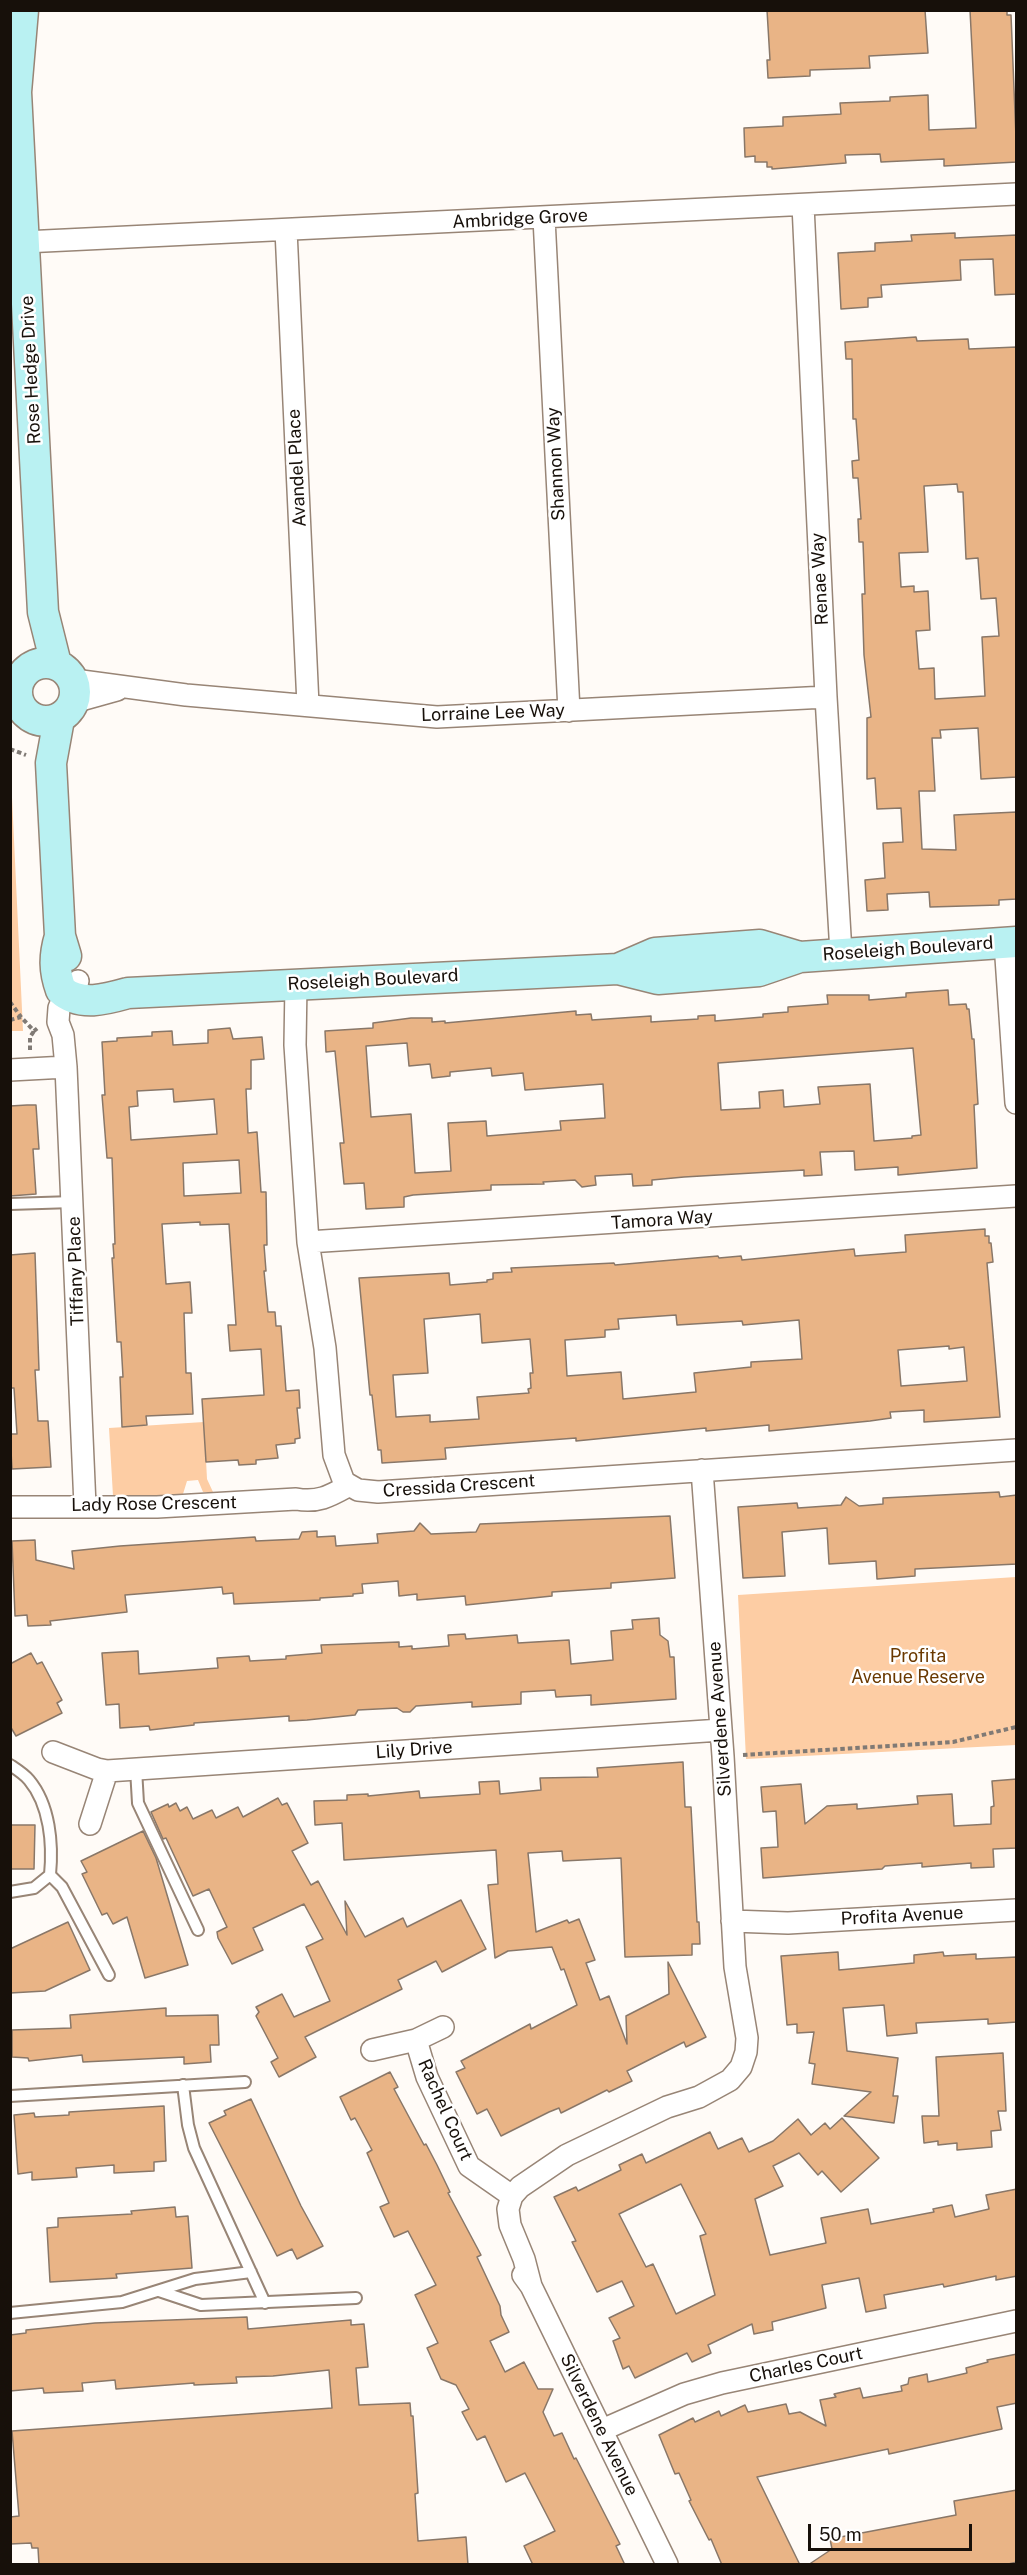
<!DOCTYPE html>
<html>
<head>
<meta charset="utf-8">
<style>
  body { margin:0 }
  #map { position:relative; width:1027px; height:2575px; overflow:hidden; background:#fffbf7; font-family:"Public Sans",sans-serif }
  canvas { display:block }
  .frame { position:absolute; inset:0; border:12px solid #17100a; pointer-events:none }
  .scale { position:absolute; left:808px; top:2524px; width:164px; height:27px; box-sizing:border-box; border:3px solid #17100a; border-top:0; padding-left:8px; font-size:18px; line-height:21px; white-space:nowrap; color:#17100a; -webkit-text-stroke:4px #fff; paint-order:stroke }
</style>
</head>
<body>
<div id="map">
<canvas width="1027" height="2575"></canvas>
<div class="frame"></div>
<div class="scale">50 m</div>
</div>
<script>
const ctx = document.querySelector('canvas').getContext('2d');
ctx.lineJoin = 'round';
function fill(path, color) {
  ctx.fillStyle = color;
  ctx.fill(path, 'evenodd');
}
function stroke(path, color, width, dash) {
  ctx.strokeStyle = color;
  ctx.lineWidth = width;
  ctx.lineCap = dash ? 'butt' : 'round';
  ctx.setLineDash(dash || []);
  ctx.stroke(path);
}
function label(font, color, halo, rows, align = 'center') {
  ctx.font = font + ' "Public Sans",sans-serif';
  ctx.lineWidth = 5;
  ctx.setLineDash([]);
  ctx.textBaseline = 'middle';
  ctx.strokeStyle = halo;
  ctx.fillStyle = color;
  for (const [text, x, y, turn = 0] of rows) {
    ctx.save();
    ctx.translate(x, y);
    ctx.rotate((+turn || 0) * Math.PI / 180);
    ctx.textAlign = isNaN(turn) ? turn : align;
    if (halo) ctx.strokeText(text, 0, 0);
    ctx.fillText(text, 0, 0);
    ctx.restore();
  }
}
const green = new Path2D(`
  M11,776L23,1031H10Z
  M204,1422L207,1479L213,1492H203L198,1480L187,1481L183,1494L124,1498L113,1496L109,1428Z
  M1016,1577V1745L746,1759L738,1595Z`);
const building = new Path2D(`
  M767,10H925L928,53L869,56L870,68L810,70V76L768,78L767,60H770Z
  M970,10H1007V15H1011L1017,162L944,166V159L881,162L880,154L845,155L846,163L772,169V167H767V162H755V156L745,157L744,128L783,126V117L841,114L840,103L890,101V97L928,95L929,130L976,128Z
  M955,233V238L1017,235V294L995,295L993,259L960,260L961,280L881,285L882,297L868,298V307L841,309L838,253L875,251V243L912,241L911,235Z
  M916,337L917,341L968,339L969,349L1017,347V777L981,779L978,728L940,730L941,738H932L935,791H919L922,849L956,850L954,815L1017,812V899L999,900V905L930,907L929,892L887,894L888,910L867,911L865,880L885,878L883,843L903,842L901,808L877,809L875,778L867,779V718L871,717L864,655L862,594H865L863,542H859L858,519H861L858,478H853L852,461L859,460L856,419H853L852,359H846L845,342ZM957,484L958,492H963L966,559L978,558L981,599L996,598L999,636L982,637L985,696L935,699L934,668L919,669L916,631L930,630L928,591L914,592V586L901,587L899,553L928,552L924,486Z
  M948,990L949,1005L966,1004L967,1009H969L972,1039H974L978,1104L974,1105L977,1168L898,1175V1167L855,1170L854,1151L820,1152L822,1175L804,1176V1170L684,1177L652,1180V1185L633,1186L632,1174L595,1176L596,1185L582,1187L575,1180L543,1182L544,1184L491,1185V1190L413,1195L404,1197V1207L366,1209L364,1183L344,1184L340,1143H344L335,1051L326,1052L325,1031L373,1028V1023L411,1018H432V1022L445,1021V1023L576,1011V1015L591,1014L592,1020L651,1016V1022L698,1019V1016L715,1015V1021L763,1017V1014L788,1012V1007L828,1004L827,995H869V1000L906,997V993ZM407,1043L409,1066L430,1064L432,1078L450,1076V1072L491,1068L492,1076L523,1073L525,1090L603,1084L605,1118L560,1121L561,1130L487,1136L486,1121L448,1123L451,1171L415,1173L411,1114L371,1117L366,1046ZM913,1048L921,1135L912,1136V1138L874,1141L870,1084L818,1087L820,1104L784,1107L783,1090L759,1092L760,1108L721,1110L718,1063Z
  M230,1028L233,1039L262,1037L264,1059L251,1060V1089H246L248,1133L257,1132L261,1192H266L267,1245H264L266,1271H264L268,1312H275L276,1326H281L286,1391L299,1390L300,1408H297L300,1438L295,1439V1443L276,1445L278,1458L256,1460V1464L239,1465L238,1460L206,1462L202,1399L264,1395L261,1349L230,1351L228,1325H236L229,1224L200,1225V1222L162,1224L166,1284L190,1282L192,1313H184L186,1373H191L193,1414L146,1416L147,1425L122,1427L120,1377H123L121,1342H117L112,1258H114L113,1244H115L112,1158H107L102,1095H105L102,1042L117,1041V1038L152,1036V1032L172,1031L173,1045L208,1043V1030ZM173,1089L174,1102L214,1099L217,1134L131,1140L129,1107L138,1106L137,1091ZM239,1160L241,1193L184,1196L183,1163Z
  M27,1105H36L39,1149H33L36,1194L10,1196V1106Z
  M985,1229V1236H989V1243H991L993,1262L987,1263L1000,1417L924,1422V1410L890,1412L891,1418L870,1421L769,1431V1425L706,1431V1428L576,1441V1438L445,1448L446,1459L382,1463L381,1450H378L372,1395H370L359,1278L449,1273L450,1285L487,1282V1280L493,1279V1273L512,1272L511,1268L614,1263L615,1265L718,1256L719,1258L741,1256L742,1260L854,1249L855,1256L906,1252L905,1235ZM480,1314L482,1343L530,1339L533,1373H530L531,1388L528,1389L529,1393L477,1397L479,1419L430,1422V1415L396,1417L393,1375L428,1373L424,1319ZM676,1315L677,1325L742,1321L743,1325L799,1320L802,1359L751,1362V1367L694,1373L696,1392L623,1399L621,1372L567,1376L565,1340L605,1337V1330L619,1329L618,1319ZM949,1346V1349L964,1347L967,1381L901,1386L898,1350Z
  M35,1253L39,1370H35L38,1421H48L51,1467L12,1469L10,1434H17L14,1388H10V1255Z
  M999,1492L1000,1497L1017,1495V1564L915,1569V1576L877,1579L876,1561L829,1564L827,1528L782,1532L785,1576L743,1578L738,1507L797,1503L798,1508L841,1505L846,1497L859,1506L883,1504V1498Z
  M670,1516L675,1578L611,1583V1588L552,1592V1596L466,1605L465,1596L417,1600V1594L399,1596L398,1581L362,1584L363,1593L353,1594V1596L320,1598V1600L234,1604L233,1593L223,1594L222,1587L125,1595L127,1612L50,1621L51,1625L28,1626L27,1615L15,1616L12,1541L35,1540L36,1560L74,1569L72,1551L120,1546L255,1537L256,1541L299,1539L302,1532L317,1531V1537L335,1536L336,1546L378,1543L377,1534L414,1531L420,1523L431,1534L476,1532L480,1524Z
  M659,1618L660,1635L668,1641L670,1657H674L676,1699L591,1705V1695L556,1697L555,1690L521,1692V1704L472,1707V1702L416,1706L410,1712H403L397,1708L358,1710L355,1715L307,1720L289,1721V1716L194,1723V1725L150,1730L149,1726L120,1728L119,1704L106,1705L102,1653L138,1651L139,1674L218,1668L217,1658L249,1656L250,1661L286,1659V1656L322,1653L321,1645L399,1642V1647L412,1646V1649L449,1646L448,1635L465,1634L466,1639L517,1635L518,1643L569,1640L571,1664L613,1660L611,1631L633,1629L632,1620Z
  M31,1653L37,1664L42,1662L62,1700L57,1703L62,1713L16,1736L10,1726V1664Z
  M683,1762L685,1807H691L697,1922H699L700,1944H692V1955L625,1957L621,1858L563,1861L562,1851L528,1853L536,1932L567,1920L569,1923L579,1919L595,1960L586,1963L600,2000L609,1996L627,2044L626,2016L669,1994L668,1962L706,2037L686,2047L684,2042L627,2071L632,2081L609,2092L607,2090L561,2113L559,2108L549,2112L501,2136L487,2109L477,2114L456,2072L465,2068L461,2061L530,2024L531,2029L577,2005L564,1969L561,1970L552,1947L508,1951L495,1958L488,1885L498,1884L496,1850L344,1860L342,1823L315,1825L314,1801L347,1800V1795L368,1794V1796L419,1791L420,1798L480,1794L479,1782L499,1781L500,1794L541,1790L540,1778L598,1777L597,1768Z
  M1017,1779V1848L993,1849L994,1867L971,1868V1863L922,1867V1863L885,1866L882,1869L763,1878L761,1848L778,1847L776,1811L763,1812L761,1787L801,1784L805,1824L827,1806L857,1804V1809L918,1804L917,1796L952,1794L954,1826L991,1824V1807L994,1806L992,1781Z
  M278,1798L282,1805L287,1803L308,1843L292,1851L311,1885L318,1881L347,1935L345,1901L365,1937L403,1918L407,1927L461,1900L486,1949L442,1972L436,1961L398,1980L402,1989L305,2037L316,2057L279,2077L271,2062L278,2058L256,2016L259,2012L256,2007L282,1994L294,2017L330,2001L306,1947L323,1939L304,1904L253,1928L263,1950L232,1964L218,1938L217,1932L227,1927L209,1889L193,1896L166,1838L163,1839L151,1812L168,1804L169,1807L176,1803L180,1811L187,1807L193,1819L212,1810L216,1818L238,1807L243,1817Z
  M10,1825H35L34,1869H10Z
  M143,1831L156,1858L188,1965L145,1978L127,1917L113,1924L107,1913L102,1915L82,1874L87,1872L81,1861Z
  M68,1922L90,1970L45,1991L10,1993V1949Z
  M838,1952L839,1970L914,1963V1955L943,1952L944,1956L976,1954V1959L1017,1957V2022L988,2024V2019L916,2023L917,2033L887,2036L884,2005L843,2008L847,2051L898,2058L893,2096H898L894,2123L844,2116L871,2092L812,2084L815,2064L809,2063L814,2032L797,2033V2024L787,2025L781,1956Z
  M166,2008V2016L218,2015L219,2045H210L211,2062L184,2064V2057L83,2062L82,2055L29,2061L28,2058L12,2057V2030L71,2028L70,2015Z
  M1003,2053L1006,2111H998L1001,2130L991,2131L992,2147L957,2150V2143L938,2145V2141L924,2143L922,2116H939L936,2057Z
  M390,2072L398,2087L394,2089L424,2145L426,2144L437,2165L450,2192L448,2193L481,2255L477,2257L500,2306L501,2315L509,2332L490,2341L505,2372L524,2362L538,2389H553L543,2412L554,2436L562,2433L574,2459L576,2458L620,2544L616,2546L625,2565H533L524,2546L555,2531L525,2473L506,2482L485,2436L477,2440L462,2412L469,2409L456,2385L441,2379L427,2348L438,2343L415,2295L436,2285L408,2231L394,2237L380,2207L389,2203L367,2153L372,2150L355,2118L351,2120L340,2097Z
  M251,2099L301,2206L323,2246L297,2259L292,2249L277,2256L209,2123L226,2115L224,2111Z
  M164,2106L166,2161L154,2162V2171L114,2173V2165L76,2168L77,2177L32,2180V2172L18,2174L14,2115L34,2113L35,2117L69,2115V2112Z
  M842,2118L879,2158L841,2192L822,2171L818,2175L799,2153L773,2166L783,2186L755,2199L770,2255L826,2243L821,2218L868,2209L871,2224L934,2212L933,2209L952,2205L955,2217L989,2209L986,2195L1017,2189V2276L996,2280V2276L944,2287L943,2284L884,2295L886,2308L866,2312L859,2278L822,2285L826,2308L772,2322L773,2330L754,2334L752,2324L708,2345L711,2353L692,2362L687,2353L635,2378L629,2366L623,2369L613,2341L620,2338L609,2318L634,2306L622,2281L597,2292L572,2242L576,2241L554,2197L576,2187L578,2191L621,2170L619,2165L642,2154L646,2163L710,2132L718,2149L742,2138L749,2152L773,2141L798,2119L811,2135L825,2123L830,2129ZM681,2184L706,2234L700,2236L715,2295L676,2314L653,2264L646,2267L619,2214Z
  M175,2207L176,2217L188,2216L192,2268L116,2274L117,2278L50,2282L47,2228L58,2227V2218L132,2214L131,2211Z
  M247,2317L248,2329L351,2320V2325L364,2324L368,2367L356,2368L359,2405L410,2403L411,2416H413L418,2493L415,2494L418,2541L466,2537L468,2565H39L38,2548H32L31,2543L10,2544V2517L19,2516L12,2431L332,2408L329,2370L273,2376L236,2377L237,2383L194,2385V2383L116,2389L115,2380L82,2383L83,2391L44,2393L43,2388L10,2391V2335L26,2333V2330L95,2323Z
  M1017,2354V2403L997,2407L1002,2429L889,2454L888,2449L757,2477L800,2565H722L711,2539L709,2540L689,2501L691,2500L679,2473L675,2474L659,2435L693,2418L695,2422L719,2411L721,2416L745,2405L748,2412L786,2404L789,2414L800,2412L826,2426L820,2400L836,2397L834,2394L860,2388L863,2398L902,2391L901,2386L908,2384L909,2378L927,2374L928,2382L967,2373L966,2368L988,2362L987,2360Z
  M1017,2490V2562L1004,2565H808L832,2549L830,2539L956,2515L954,2501Z`);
const path = new Path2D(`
  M10,749L26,755
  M10,1002L21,1017
  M10,1020L21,1017L34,1031L39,1027
  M30,1050V1037L34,1031
  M743,1755L953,1742L1016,1727`);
const lane = new Path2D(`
  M10,1204L73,1202
  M10,1765C16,1769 24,1774 29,1780C50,1805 53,1844 50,1875L34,1888L10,1892
  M136,1769L138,1803L198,1930
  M50,1875L62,1887L109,1975
  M183,2085L188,2125L194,2148L265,2303
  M10,2096L245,2082
  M159,2291L201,2305L356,2298
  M10,2313L122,2302L195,2279L251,2272`);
const street = new Path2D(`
  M803,205L826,697L841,953
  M544,218L569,711
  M286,230L308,705
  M24,242L1016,194
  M74,680L186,695L437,717L826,697
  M10,685L19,682
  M74,702L117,690
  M10,704L20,706
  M1005,943L1016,1103
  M78,981L65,994L59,1008L58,1022L63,1035L66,1067L85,1506
  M296,984L295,1045L308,1242L325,1348L334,1455L344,1482L358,1490L378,1492L1016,1450
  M10,1070L66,1067
  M308,1242L1016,1196
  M10,1507H157L296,1499C318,1503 330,1496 348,1486
  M53,1752L97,1769L107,1771L721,1730
  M90,1824L107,1771
  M732,1921L788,1923L1016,1910
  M416,2040L427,2077L469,2166L512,2196
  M372,2050L416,2040L443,2027
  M523,2275L531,2286L667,2564
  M531,2286L524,2259L510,2225L508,2209L512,2196L520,2187L567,2155L667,2107L699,2097L730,2080L741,2067L746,2052L747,2038L735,1967L723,1756L702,1470
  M602,2430L684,2394L722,2383L1016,2321`);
const secondary = new Path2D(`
  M23,10L16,92L43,612L56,664
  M17 692a29 29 0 1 1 58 0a29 29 0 1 1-58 0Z
  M59,719L51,763L60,936L66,956
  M60,936C54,956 54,971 61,990C80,1007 107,999 128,993L618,969L658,979L759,971L800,957L1016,942
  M618,969L655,953L760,945L800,957`);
const streetNames = [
  ["Ambridge Grove",520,219,-3],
  ["Rose Hedge Drive",31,370,-93],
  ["Shannon Way",556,464,-93],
  ["Avandel Place",297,468,-93],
  ["Renae Way",820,579,-93],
  ["Lorraine Lee Way",493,713,-2],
  ["Roseleigh Boulevard",908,949,-4],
  ["Roseleigh Boulevard",373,980,-3],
  ["Tamora Way",662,1220,-4],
  ["Tiffany Place",76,1271,-92],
  ["Cressida Crescent",459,1486,-4],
  ["Lady Rose Crescent",154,1504,-1],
  ["Silverdene Avenue",720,1719,-94],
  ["Lily Drive",414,1750,-4],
  ["Profita Avenue",902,1916,-3],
  ["Rachel Court",445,2110,66],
  ["Charles Court",806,2365,-12],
  ["Silverdene Avenue",599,2425,64]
];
const parkNames = [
  ["Profita",918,1656],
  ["Avenue Reserve",918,1677]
];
fill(green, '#fdcda4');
fill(building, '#e9b486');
stroke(building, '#897768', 1.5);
stroke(lane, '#988576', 14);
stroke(street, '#988576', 24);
stroke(secondary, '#988576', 33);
stroke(path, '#807a75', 4, [4.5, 3]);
stroke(lane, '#fff', 10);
stroke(street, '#fff', 21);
stroke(secondary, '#b9f1f2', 30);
label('18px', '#17100a', '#fff', streetNames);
label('18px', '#6a3900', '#fff', parkNames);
</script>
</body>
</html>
